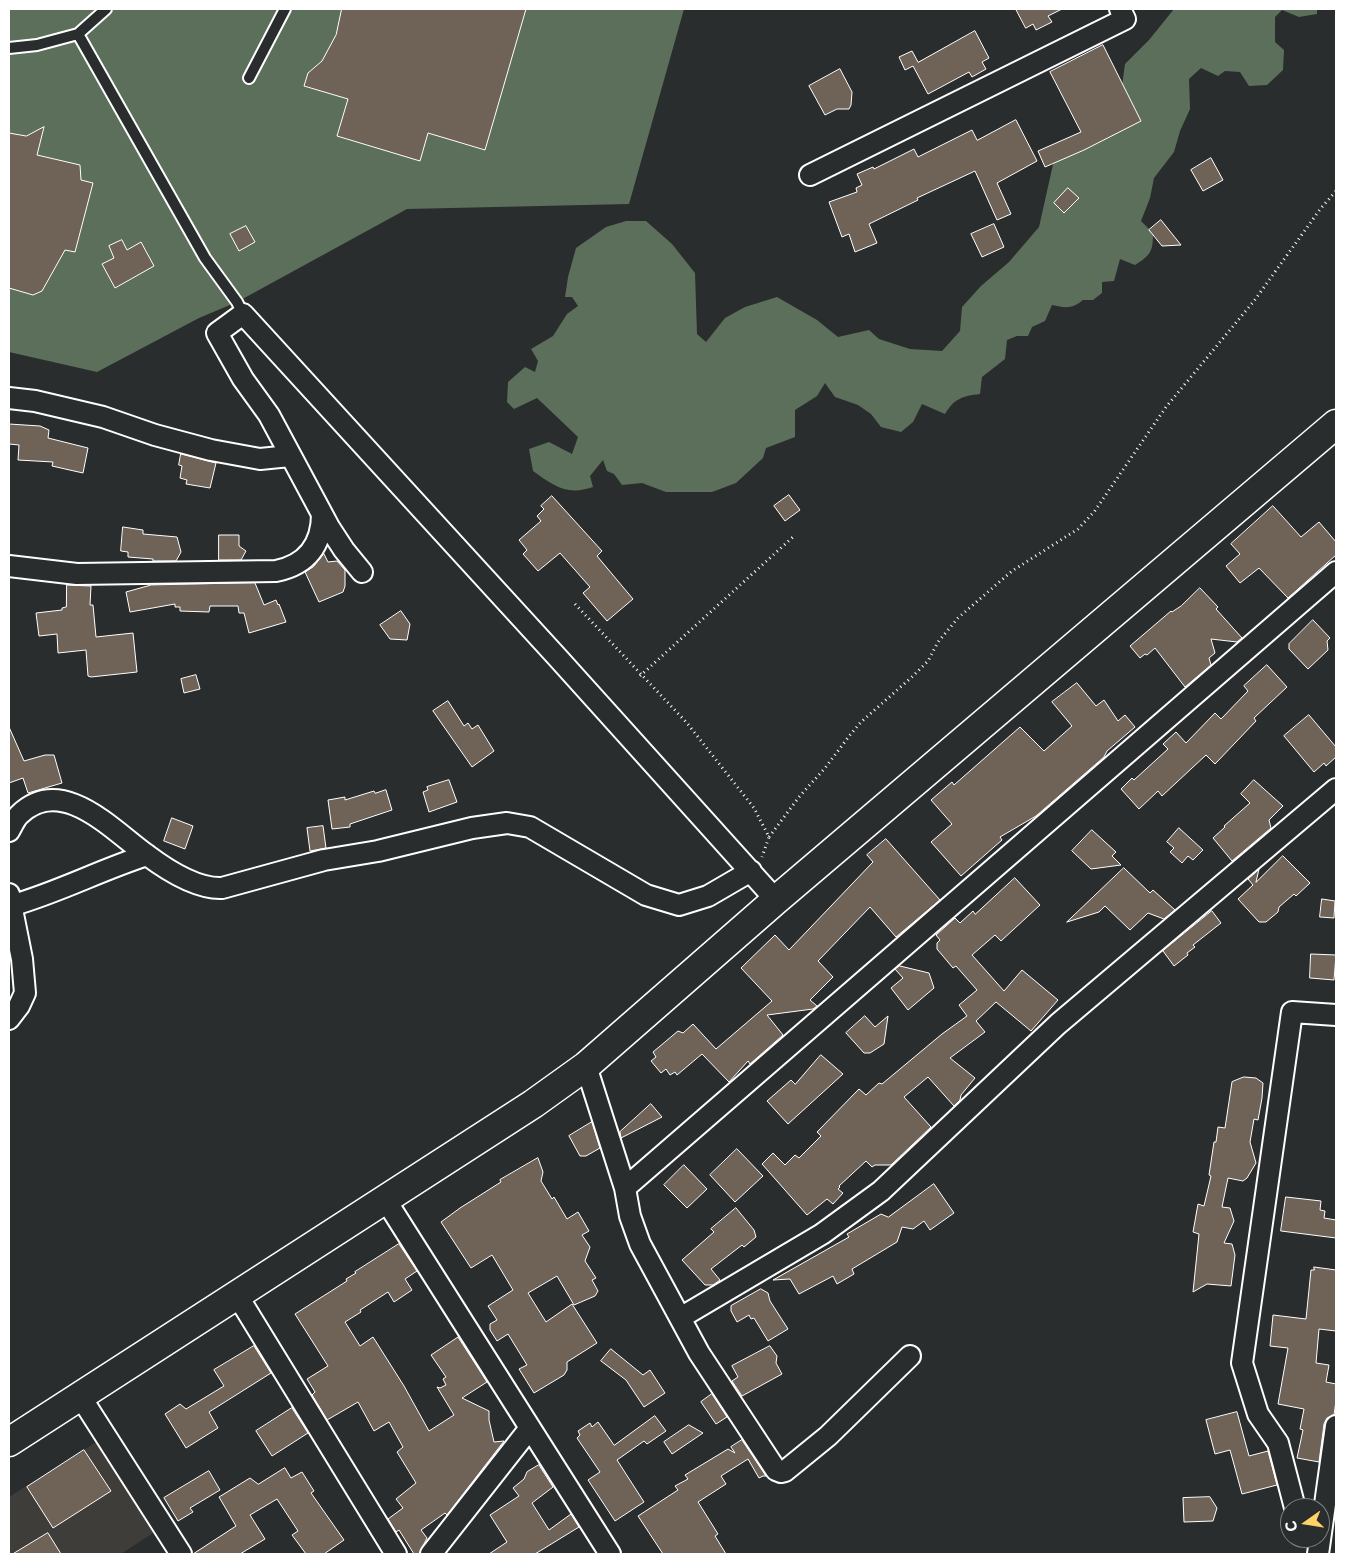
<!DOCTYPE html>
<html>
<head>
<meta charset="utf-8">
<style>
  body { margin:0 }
  #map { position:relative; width:1345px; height:1563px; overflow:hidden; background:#2a2d2e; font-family:"Playpen Sans",sans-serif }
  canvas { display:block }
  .frame { position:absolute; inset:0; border:10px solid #fff; pointer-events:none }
  .north { position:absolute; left:1280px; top:1498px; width:50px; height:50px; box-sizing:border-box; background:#2a2d2e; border:1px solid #7f8182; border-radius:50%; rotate:257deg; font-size:14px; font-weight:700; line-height:20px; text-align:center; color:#fff }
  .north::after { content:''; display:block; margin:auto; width:18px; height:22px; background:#ffd166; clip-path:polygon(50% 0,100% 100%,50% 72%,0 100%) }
</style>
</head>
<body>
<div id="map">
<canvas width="1345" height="1563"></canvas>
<div class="frame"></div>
<div class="north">С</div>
</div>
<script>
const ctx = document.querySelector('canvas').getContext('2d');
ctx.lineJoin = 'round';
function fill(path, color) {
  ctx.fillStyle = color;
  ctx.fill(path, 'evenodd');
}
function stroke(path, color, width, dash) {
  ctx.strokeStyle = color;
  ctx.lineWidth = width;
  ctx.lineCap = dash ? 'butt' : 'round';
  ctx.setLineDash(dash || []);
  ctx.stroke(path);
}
const built = new Path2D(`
  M98,1441L156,1531L121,1554H9V1497Z`);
const green = new Path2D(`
  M9,9H684L629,204L407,209L237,302L199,318L97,372L9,352Z
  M1174,9H1317V14L1299,17L1282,10L1275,17V42L1284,50L1283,70L1267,85L1249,86L1240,72L1225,71L1218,76L1201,68L1189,79L1190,109L1180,131L1174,152L1154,178L1150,198L1141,221L1153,233C1153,251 1151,255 1135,265L1120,259L1114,281L1102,282V293L1093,300H1083C1073,309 1065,308 1052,305L1045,321L1032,327L1028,336H1017L1007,340L1005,359L982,377L980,394C962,396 954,399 945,414L922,404L913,422L901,432L881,427L871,414L858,405L835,397L825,383L817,396L795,410V437L766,448L763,458L736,483L712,492H666L642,483L622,485L614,474L607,471L603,460L590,476L593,487C567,496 554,486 533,471L529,449L549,442L572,454L578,437L537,398L514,409L507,402L508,382L525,367L535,372L538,361L531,349L553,336L567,314L578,306L572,297H565L568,277L576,248L606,227L626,221H646L672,244L695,273L697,334L706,342L725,318L745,307L777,297L817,320L838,337L869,330L879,339L910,349L942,351L960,331L962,307L981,286L1009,262L1039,227L1054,160L1077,138L1094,111L1120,101L1125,64L1149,40Z`);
const building = new Path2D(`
  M342,9H526L485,150L428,133L420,161L337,136L348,99L304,86L308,73L322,61L336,35Z
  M1016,9H1062L1048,16L1052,22L1036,30L1033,24L1026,28Z
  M975,31L989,58L982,62L986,69L972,77L969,72L928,94L913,66L905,70L899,57L912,51L918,62Z
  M1103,45L1141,121L1084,150L1045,167L1038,151L1081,132L1050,72Z
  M840,69L852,92L851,105L849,109H837L825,115L809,86Z
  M1016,120L1037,161L997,183L1011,214L997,220L975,171L917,198L918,200L869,224L877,243L855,252L849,234L842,237L829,202L857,192L856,188L862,185L857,174L873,167L874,169L914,149L918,157L972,130L977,140Z
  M44,127L37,155L80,165L81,180L93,183L75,252L65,250L42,291L33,295L9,288V133L26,136Z
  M1211,158L1223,180L1203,191L1191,170Z
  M1068,188L1079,198L1064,213L1054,203Z
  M1161,220L1181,245L1162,246L1149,230Z
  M994,224L1004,247L982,257L971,234Z
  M246,226L255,242L239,251L230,234Z
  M122,240L127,250L141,242L154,266L115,288L102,264L114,258L109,246Z
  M9,424L40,426L49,430L48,438L88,448L83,473L52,466L53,462L18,460L19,445L9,444Z
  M181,454L216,463L210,488L186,484L187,480L180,478L182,466L179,465Z
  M789,495L800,510L785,521L774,506Z
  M552,496L602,551L597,556L633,599L607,621L583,593L590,587L560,553L538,571L523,554L527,550L519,540L541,521L537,516L544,509L541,506Z
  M1273,506L1301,537L1319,522L1336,542V555L1288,598L1259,568L1240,583L1226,566L1240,554L1231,544Z
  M123,527L143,530V534L177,537L181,552L176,561H153V559L128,557V552L121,551Z
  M219,535H239V546L246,551L241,560H219Z
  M324,554L328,562L337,561L345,570V586L343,592L319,602L305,572L313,567Z
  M255,583L264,605L276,600L278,605L279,604L286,622L249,633L244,613H239L238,606H210L209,612L180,611V607H175V604L130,612L126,592L151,585Z
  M67,585L91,586L90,605H93L96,637L133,633L137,672L91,677L88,676L86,650L58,653L57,634L39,636L36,613L62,610V608L66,607Z
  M1200,588L1218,607L1216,609L1242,638L1237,642L1211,639L1215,653L1209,658L1211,665L1185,687L1155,648L1147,655L1145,654L1140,658L1130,646L1171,611L1172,612L1181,606Z
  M401,611L410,624L407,640L390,639L380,625Z
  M1313,620L1330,638L1327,641L1328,650L1308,669L1289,649V644Z
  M1267,665L1287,687L1254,718L1256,721L1215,764L1206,755L1162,796L1158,791L1139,809L1121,789L1132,778L1134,780L1168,749L1163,744L1176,732L1186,743L1215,713L1221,719L1248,691L1244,686Z
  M196,675L200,689L184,693L181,679Z
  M1077,683L1096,706L1104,700L1118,721L1125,715L1135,727L1107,751L1104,757L1036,816L1000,837L1002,840L961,876L931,842L952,824L931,800L952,782L954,785L1020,727L1044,751L1072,726L1052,702Z
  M448,701L464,726L468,723L472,729L478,725L494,751L472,767L433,711Z
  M1309,715L1336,747V757L1326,766L1324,763L1314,772L1284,736Z
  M9,727L24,761L45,755H54L62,783L28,793L23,778L9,783Z
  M449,780L457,802L429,812L423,792L428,790L427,787Z
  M1254,780L1283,806L1269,820L1271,828L1232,861L1213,838L1225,827L1224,826L1250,803L1241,794Z
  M386,790L392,810L350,824V827L332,829L328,800L345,797V800L374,791L375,793Z
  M172,818L193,826L185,849L164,841Z
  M323,826L326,848L310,851L307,828Z
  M1179,828L1203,850L1193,860L1188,856L1182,863L1170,852L1174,848L1167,842Z
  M1092,830L1116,852L1112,856L1121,865L1091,869L1072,851Z
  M886,839L940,900L896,937L870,907L818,961L833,977L810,1000L817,1006L813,1009L767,1015L783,1035L750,1064L748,1061L729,1082L702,1054L677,1075L675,1072L670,1075L666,1069L661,1073L651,1061L656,1057L653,1052L678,1031L683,1033L693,1024L716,1049L772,1001L741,968L775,935L789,950L873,862L867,855Z
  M1283,856L1310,883L1296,896L1294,894L1279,907L1278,912L1266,922H1259L1238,899L1253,885L1248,879L1259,869L1256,882Z
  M1124,868L1150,893L1153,890L1175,910L1164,919L1148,913L1130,930L1105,906L1099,912L1067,922Z
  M1015,878L1040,905L1001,941L995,935L972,955L1004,991L1022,970L1058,1000L1031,1031L996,1002L976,1021L985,1032L950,1058L975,1078L961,1095L960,1100L954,1106L928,1077L904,1097L931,1127L891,1165H875L872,1167L866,1161L839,1186L840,1187L838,1189L843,1193L833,1204L827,1199L807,1215L762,1164L773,1153L785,1165L795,1155L799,1158L821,1136L817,1132L859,1089L866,1095L879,1083L882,1084L942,1034L967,1016L959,1005L977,990L956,966L953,968L937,949V943L940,940L936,935L955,918L960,923L973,911L975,914Z
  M1322,899L1335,901L1334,918L1320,917Z
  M1212,911L1221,923L1193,945L1195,947L1187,953L1188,955L1174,966L1163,951Z
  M1311,954L1336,955L1334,980L1310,978Z
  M900,966L929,973L934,988L908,1010L891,988L903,978L895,969Z
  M865,1016L875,1027L888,1016L884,1044L870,1053H864L846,1033Z
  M821,1055L843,1074L788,1124L767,1101L791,1080L795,1084Z
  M1244,1077L1256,1078L1263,1083L1262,1098L1258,1120L1254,1119L1250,1142L1256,1163L1247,1178L1243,1181L1228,1178L1222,1207L1230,1208L1234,1221L1224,1243L1232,1244L1235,1255L1231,1286L1207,1284L1193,1292L1199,1234L1193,1232L1198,1204L1204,1206L1211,1176L1209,1175L1214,1142H1216L1218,1127L1225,1128L1232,1082Z
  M651,1104L662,1117L621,1138L620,1132Z
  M592,1122L600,1148L586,1156H580L569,1136Z
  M737,1149L763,1176L735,1202L710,1175Z
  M538,1158L543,1172L541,1181L552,1199L554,1197L567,1219L578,1212L589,1231L582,1235L590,1247L585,1261L596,1278L592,1280L598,1291L595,1296L574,1305L557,1276L528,1293L546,1322L572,1304L597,1343L567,1362V1370L564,1375L534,1393L519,1369L527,1365L508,1334L497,1341L490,1330V1324L497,1320L488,1306L513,1290L492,1255L471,1268L441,1222L460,1208L501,1182L500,1180Z
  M684,1165L707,1189L687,1208L664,1185Z
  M934,1184L954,1213L930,1230L924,1221L913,1229L902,1227L897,1242L852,1269L854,1274L837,1284L833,1276L799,1294L790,1279L773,1280L849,1237L847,1234L881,1214L888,1217Z
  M1286,1197L1321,1201L1320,1210L1325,1211L1324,1218L1336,1220V1238L1281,1231Z
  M736,1208L754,1230L756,1237L744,1247L742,1245L711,1269L720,1280L713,1285H705L682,1260L714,1232L711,1229Z
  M399,1244L417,1271L405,1279L412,1290L394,1302L388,1292L360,1310L361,1312L345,1322L360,1346L373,1337L404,1386L429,1431L454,1415L437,1387L440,1388L446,1385L443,1379L446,1377L431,1355L458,1337L487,1382L462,1398L489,1411V1420L494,1442L504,1441L447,1515L445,1513L421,1530L427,1538L419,1554H414L399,1530L396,1532L388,1519L403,1508L396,1499L416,1483L397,1452L403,1447L389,1422L374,1431L358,1402L327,1420L312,1395L315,1392L307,1379L328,1366L295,1314L347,1281L346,1279L356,1273L355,1272Z
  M1314,1267L1336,1270V1331L1319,1329L1316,1363L1329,1365L1326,1382L1336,1384V1401L1334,1415L1327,1418L1324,1424L1319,1462L1297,1458L1303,1430L1300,1429L1304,1409L1278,1404L1288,1348L1270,1346L1273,1315L1306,1319L1311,1270H1314Z
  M761,1289L768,1293L770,1301L788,1329L768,1341L754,1318L751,1319L749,1315L737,1322L731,1311V1306Z
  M254,1346L271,1373L209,1412L218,1428L186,1448L165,1414L180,1404L186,1409L224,1386L214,1370Z
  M770,1346L777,1356L776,1363L782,1374L742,1396L732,1381L738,1377L732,1366Z
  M611,1349L643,1375L650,1370L665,1393L644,1407L626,1380L601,1361Z
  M712,1394L727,1417L716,1424L701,1402Z
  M292,1408L308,1433L272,1456L256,1431Z
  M1237,1412L1249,1456L1268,1451L1277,1485L1242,1494L1230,1450L1215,1454L1206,1420Z
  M655,1416L666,1431L647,1444L644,1441L617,1460L644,1502L615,1521L588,1480L600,1472L577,1438L580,1435L578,1431L590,1423L592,1427L598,1422L614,1445Z
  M689,1425L703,1433L672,1454L664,1442Z
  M742,1440L766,1476H763L759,1478L748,1459L721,1476L726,1484L698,1502L718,1534L715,1536L726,1554H663L638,1516L678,1490L675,1486L688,1479L685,1475L728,1449L735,1453L731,1447Z
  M84,1450L111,1491L53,1528L27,1487Z
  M539,1465L553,1487L532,1503L549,1530L571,1514L579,1527L535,1554H489L507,1542L490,1515L519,1496L513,1488L524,1479L527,1472Z
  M285,1468L291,1478L302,1472L314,1491L311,1493L344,1540L324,1554H306L292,1535L298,1531L277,1499L250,1515L265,1539L240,1554H193L236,1526L219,1497L250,1478L258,1484Z
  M209,1471L220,1490L190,1508L193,1512L178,1521L164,1498Z
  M1210,1497L1217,1508L1213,1521L1184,1522L1183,1498Z
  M48,1533L61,1554H13Z`);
const path = new Path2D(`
  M575,604L687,723L754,808L769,837L762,857
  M640,676L793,537
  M769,837L799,797L825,768L850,735L861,722L913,676L928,661L938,642L958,618L1012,571L1078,529L1094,512L1166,407L1254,301L1321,208L1336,191`);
const lane = new Path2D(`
  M78,34L205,258L237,302L243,314
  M9,48L37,45L78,34L106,9
  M249,78L285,9`);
const street = new Path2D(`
  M810,175L1125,19L1120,9
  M9,398L35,401L103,417L155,435L211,450L260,459L290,456
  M9,566L77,574L276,571C307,565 322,545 322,514
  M362,572L344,550L329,527L269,415L243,379L217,333L243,314L558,658L776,900
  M9,831C12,826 15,819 19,815C62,773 113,831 147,855C167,870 197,889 222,888L324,860L378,851L472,828L507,823L530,827L646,895L679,905L708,896L751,871
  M9,894L22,959L25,993L19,1006L9,1019
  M10,906C57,893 100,870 147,855
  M586,1066L625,1188L630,1216L640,1244L699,1353L776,1470L781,1472L785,1471L828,1436L910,1356
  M625,1188L1336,572
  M385,1199L610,1554
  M237,1295L396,1554
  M680,1318L822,1234L881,1191L1058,1024L1336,789
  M80,1396L181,1554
  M1295,1508L1278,1443L1258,1414L1242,1363L1292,1012L1336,1015
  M431,1554L530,1428
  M1318,1554L1336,1426`);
const secondary = new Path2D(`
  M9,1442L533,1104L586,1066L776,900L1336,424`);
fill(built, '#3f3d3a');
fill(green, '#5b6f5a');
fill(building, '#6f6256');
stroke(building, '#fff', 1);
stroke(lane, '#fff', 14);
stroke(street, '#fff', 24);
stroke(secondary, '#fff', 31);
stroke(path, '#fff', 3, [1, 4]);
stroke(lane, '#2a2d2e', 10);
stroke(street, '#2a2d2e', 20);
stroke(secondary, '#2a2d2e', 28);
</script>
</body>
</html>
